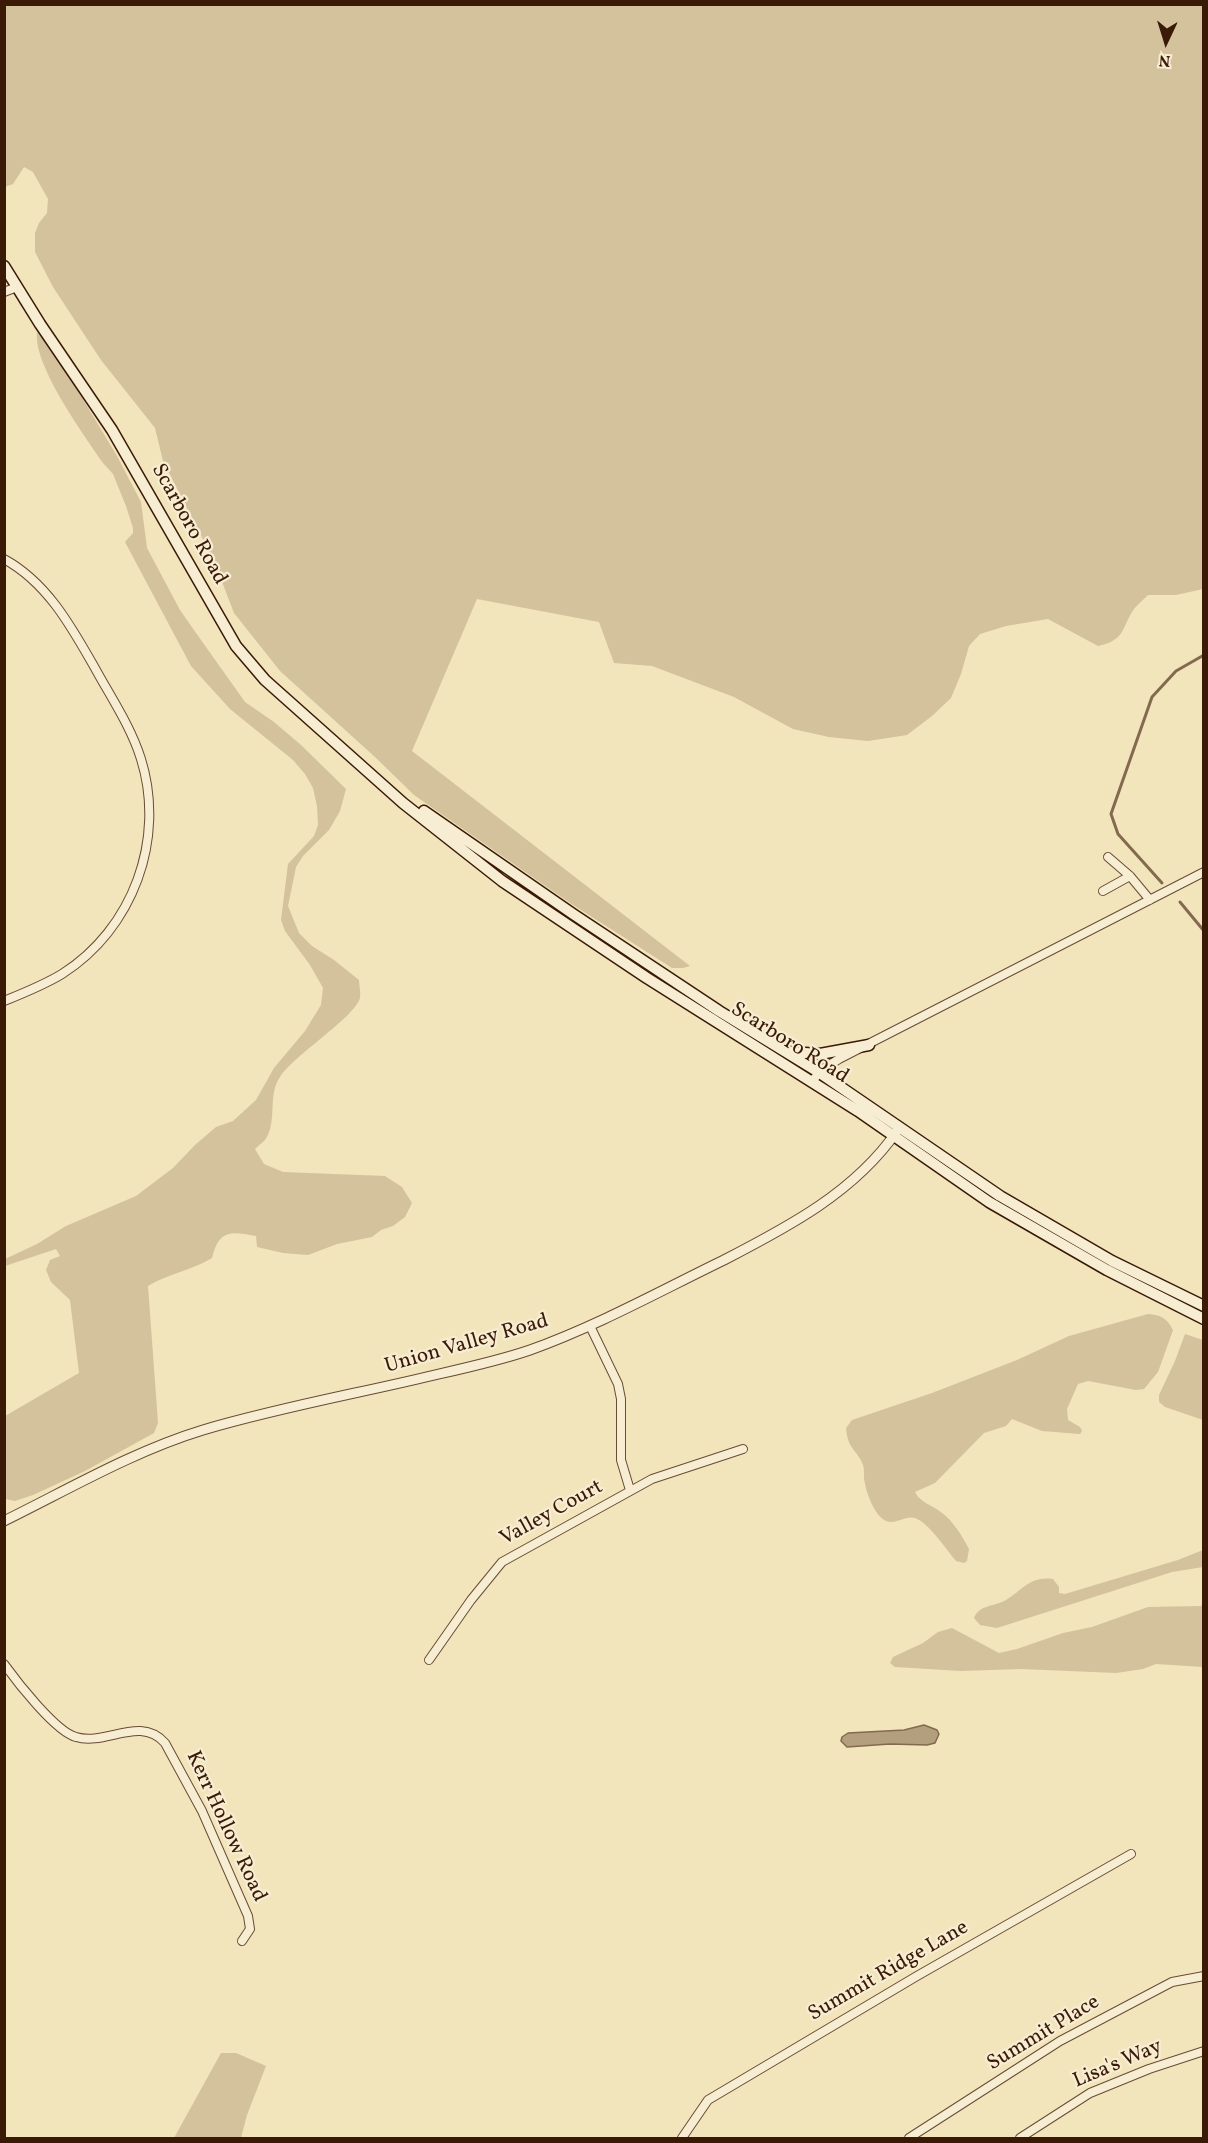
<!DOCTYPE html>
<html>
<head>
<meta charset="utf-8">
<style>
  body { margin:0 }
  #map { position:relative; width:1208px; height:2143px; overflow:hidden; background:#f2e4bb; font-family:Vollkorn,serif }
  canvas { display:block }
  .frame { position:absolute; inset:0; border:6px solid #3a1a07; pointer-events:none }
  .north { position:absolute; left:1136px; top:12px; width:60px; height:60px; -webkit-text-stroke:4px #f7edd3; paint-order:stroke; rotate:184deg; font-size:16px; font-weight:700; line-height:24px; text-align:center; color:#3a1a07 }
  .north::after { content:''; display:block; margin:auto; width:21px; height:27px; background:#3a1a07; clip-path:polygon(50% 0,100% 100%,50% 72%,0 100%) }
</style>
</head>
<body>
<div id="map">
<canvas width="1208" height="2143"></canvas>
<div class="frame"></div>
<div class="north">N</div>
</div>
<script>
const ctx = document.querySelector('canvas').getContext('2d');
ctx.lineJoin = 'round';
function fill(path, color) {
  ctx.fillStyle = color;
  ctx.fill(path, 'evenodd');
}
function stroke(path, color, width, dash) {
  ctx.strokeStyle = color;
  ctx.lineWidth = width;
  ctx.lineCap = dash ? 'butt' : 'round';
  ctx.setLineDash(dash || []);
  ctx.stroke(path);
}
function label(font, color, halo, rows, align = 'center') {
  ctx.font = font + ' Vollkorn,serif';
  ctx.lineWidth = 4.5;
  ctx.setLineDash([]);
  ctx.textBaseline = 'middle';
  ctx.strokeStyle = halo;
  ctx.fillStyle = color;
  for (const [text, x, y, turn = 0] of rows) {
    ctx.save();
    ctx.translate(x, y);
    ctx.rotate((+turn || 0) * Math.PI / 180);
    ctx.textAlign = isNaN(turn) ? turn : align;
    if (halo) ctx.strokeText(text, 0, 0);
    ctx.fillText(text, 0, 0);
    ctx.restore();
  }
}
const green = new Path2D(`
  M4,5H1203V589L1176,595H1148C1144,599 1138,604 1134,609C1121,628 1126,640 1098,646L1048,619L1006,626L980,634L969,646L961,674L951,698L932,716L907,735L868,741L829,737L793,729L734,697L652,666L614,663L599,622L477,599L412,751L690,966L683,968H672L570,903L414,795L375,757L280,671L234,613L214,561L163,461L155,428L101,360L53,287L35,252V233L39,223L47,213L48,199L33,172L24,167L13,184L5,187Z
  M37,332L54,351L117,456L141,502L147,548L180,610L201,640L245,702L274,722L301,745L346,789L340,811L329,830L303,856L296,867L288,906L299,933L312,946L334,960L359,980C359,985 361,993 360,998C354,1018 294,1055 280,1077C267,1095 278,1122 265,1140C262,1143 258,1146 255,1149L264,1164L283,1172L385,1176L402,1187L412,1203L405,1217L393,1226L381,1230L372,1237L337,1244L308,1255L283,1253L257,1247L256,1236C230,1231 219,1230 212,1258C192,1270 168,1274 148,1286L158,1423L154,1433L85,1471L33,1495L15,1501L5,1499V1416L79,1373L70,1300L51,1282L46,1270L50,1260L60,1256L56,1249L5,1266V1259L37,1244L66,1226L136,1196L173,1168L195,1145L216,1127L233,1121L256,1100L274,1068L305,1031L321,1005L323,988L310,965L285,931L281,920L288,864L314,836L318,825L317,806L313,788L305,774L293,760L230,709L191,666L125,542L133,533V528L126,506L113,474L103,463C84,435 33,365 37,332Z
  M1148,1314C1161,1315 1167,1318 1173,1330L1158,1372L1144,1389L1136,1390L1088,1381L1078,1384L1067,1409L1068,1420L1080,1427L1082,1431L1080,1434L1042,1431L1012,1419L1006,1426L984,1433L935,1483L915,1492C920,1503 933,1505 942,1513C954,1522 962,1536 969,1549L967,1561L964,1563L956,1561C946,1549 929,1523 915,1518C902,1514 891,1532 877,1513C872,1506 866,1492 865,1483C863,1478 865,1471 863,1465C858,1450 848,1451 846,1428L852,1420L932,1393L1017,1360L1069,1336Z
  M1185,1334L1203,1340V1420L1165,1407L1159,1402V1395L1175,1361Z
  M1203,1550V1567L1172,1572L997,1628L980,1625L974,1618C980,1604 994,1607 1006,1600C1024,1589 1030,1576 1053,1579L1059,1587V1593L1065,1594L1178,1560Z
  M1203,1603V1667L1156,1664L1143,1669L1116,1673L1021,1669L961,1671L895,1667L890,1663L893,1657L923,1643L938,1632L952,1628L999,1653L1017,1649L1063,1633L1092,1627L1148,1607L1201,1606Z
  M221,2053H236L266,2066L247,2115L241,2138H174Z`);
const water = new Path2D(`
  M924,1725L937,1730L939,1734L935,1743L927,1745L890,1744L847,1747L841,1741L842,1737L848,1733L904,1730Z`);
const stream = new Path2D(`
  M1162,883L1118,834L1111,814L1152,697L1176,671L1204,655
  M1180,902L1204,931`);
const minor = new Path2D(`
  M4,292L17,287
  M4,559C48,583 72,628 96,670C112,699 131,727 141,759C166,839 133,929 62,974C44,985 24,993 4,1001
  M1108,857L1130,876L1150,900
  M1103,891L1130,876
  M812,1081L823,1069L839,1059L1204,872
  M590,1326L618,1384L621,1399V1460L630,1490
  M429,1660L471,1600L502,1562L652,1479L743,1449
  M4,1664C17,1682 56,1732 76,1737C106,1746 140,1715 165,1743L202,1811L248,1916L250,1929L242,1941
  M682,2138L708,2100L917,1976L1131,1854
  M909,2138L1060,2041L1172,1982L1204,1976
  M1020,2138L1090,2093L1149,2069L1204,2051`);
const tertiary = new Path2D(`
  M4,1521C69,1489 134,1451 203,1430C280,1407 361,1393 439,1374C470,1367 501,1360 530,1350C597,1326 660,1291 724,1260C788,1227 855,1192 897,1131`);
const secondary = new Path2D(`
  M4,266L40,324L112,430L236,646L265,680L403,803L502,881L647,978L858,1111L989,1202L1107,1270L1204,1319
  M424,811L573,914L719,1011L820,1073L1000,1196L1112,1261L1204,1306
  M789,1052L820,1054L869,1045`);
const streetNames = [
  ["Scarboro Road",188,525,61],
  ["Scarboro Road",789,1044,32],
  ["Union Valley Road",467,1345,-16],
  ["Valley Court",552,1514,-29],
  ["Kerr Hollow Road",225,1827,65],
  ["Summit Ridge Lane",889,1972,-30],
  ["Summit Place",1044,2034,-31],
  ["Lisa's Way",1118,2065,-23]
];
fill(green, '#d3c29c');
fill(water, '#b39f7e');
stroke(water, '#836a4e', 1.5);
stroke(stream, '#836a4e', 3);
stroke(minor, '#684c34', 10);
stroke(tertiary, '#684c34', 11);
stroke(secondary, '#3a1a07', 13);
stroke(minor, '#f7edd3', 8);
stroke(tertiary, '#f7edd3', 9);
stroke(secondary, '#f7edd3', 10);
label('21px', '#3a1a07', '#f7edd3', streetNames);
</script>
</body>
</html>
